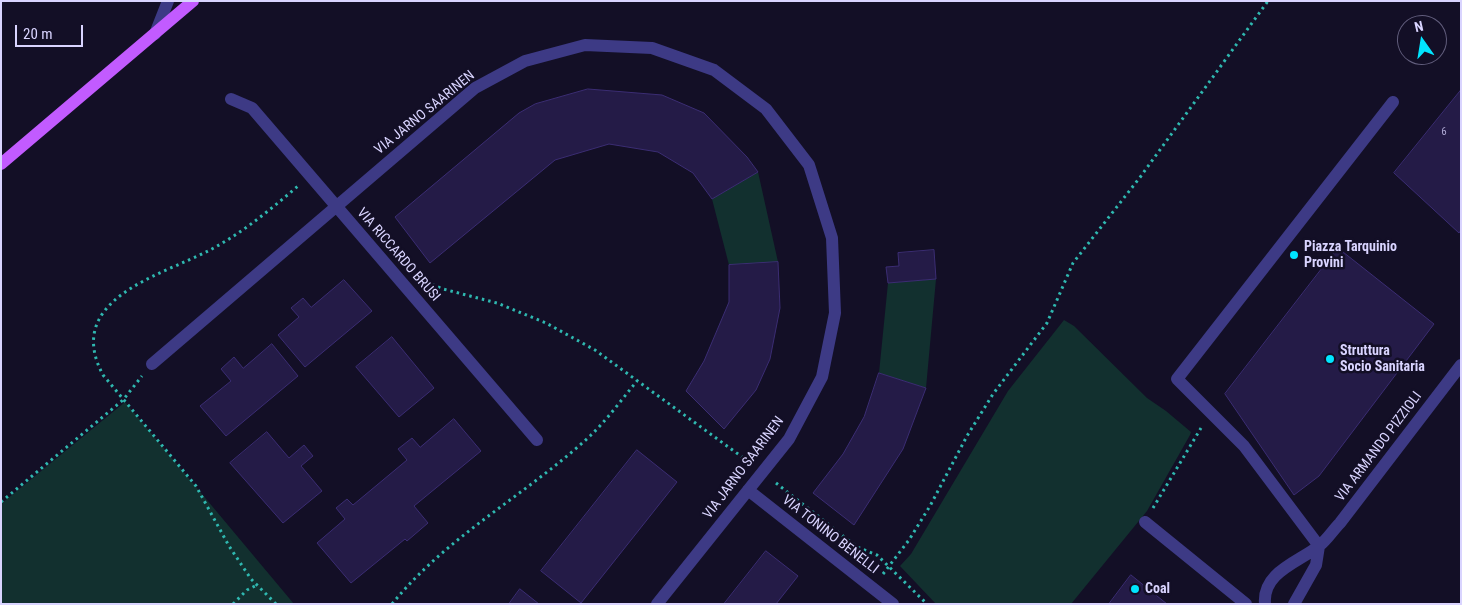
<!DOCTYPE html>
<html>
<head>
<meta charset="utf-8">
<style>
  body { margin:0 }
  #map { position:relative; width:1462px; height:605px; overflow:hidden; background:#130f26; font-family:"Roboto Condensed",sans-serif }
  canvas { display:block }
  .frame { position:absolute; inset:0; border:2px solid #d9d4ff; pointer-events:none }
  .north { position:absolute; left:1397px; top:15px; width:50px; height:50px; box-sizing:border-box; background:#130f26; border:1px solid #625e7d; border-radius:50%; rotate:347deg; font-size:14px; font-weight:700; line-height:20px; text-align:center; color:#d9d4ff }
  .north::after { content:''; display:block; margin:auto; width:18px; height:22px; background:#00e5ff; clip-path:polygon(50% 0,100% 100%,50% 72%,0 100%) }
  .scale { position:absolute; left:15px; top:25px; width:68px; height:22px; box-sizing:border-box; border:2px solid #d9d4ff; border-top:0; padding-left:6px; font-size:15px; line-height:18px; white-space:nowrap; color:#d9d4ff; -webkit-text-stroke:4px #130f26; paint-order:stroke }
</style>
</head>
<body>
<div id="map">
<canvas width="1462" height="605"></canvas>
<div class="frame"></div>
<div class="north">N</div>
<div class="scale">20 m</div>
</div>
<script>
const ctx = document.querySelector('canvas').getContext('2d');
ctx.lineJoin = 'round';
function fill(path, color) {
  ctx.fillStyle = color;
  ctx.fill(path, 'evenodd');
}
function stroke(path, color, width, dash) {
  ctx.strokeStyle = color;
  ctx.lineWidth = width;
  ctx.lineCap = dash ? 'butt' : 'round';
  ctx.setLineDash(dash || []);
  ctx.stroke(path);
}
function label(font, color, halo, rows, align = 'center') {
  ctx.font = font + ' "Roboto Condensed",sans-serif';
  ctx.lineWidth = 5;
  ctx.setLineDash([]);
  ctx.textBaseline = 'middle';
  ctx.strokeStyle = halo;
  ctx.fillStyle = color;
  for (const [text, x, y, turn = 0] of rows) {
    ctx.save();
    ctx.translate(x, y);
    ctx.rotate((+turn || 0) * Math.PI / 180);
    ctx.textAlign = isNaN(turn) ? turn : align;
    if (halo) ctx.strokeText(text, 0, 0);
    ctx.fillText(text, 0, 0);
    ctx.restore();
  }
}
const green = new Path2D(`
  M758,172L778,262L729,265L712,199Z
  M936,279L926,388L879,373L888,283Z
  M1064,320L1074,326L1147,398L1166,411L1191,432L1190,435L1147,511L1071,604H936L900,566L911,554L1008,391Z
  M125,402L294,604H1V504Z`);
const building = new Path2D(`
  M588,89L662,95L704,113L747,157L758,172L712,199L693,173L658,152L609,144L555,160L430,263L395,217L519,113L535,104Z
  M1461,90V230L1459,233L1394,173Z
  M1338,248L1434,324L1319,476L1294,495L1225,394Z
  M934,250L936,279L888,283L886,267L899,266L898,253Z
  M778,262L780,308L770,359L756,390L724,429L686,391L704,361L729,302V265Z
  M344,280L372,311L305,367L278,335L299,317L291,308L303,298L311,307Z
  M392,337L434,388L399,417L356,367Z
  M272,344L298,376L226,436L200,406L231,381L221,369L234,357L243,368Z
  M879,373L926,388L903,449L854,525L813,493L843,454L864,417Z
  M454,419L481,451L414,506L428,523L407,541L405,539L351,583L317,543L345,519L336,508L347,499L353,505L407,460L398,449L412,438L420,447Z
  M267,432L289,458L304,445L313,456L301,466L322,491L283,523L230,463Z
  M637,450L677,482L581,603L541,571Z
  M766,551L798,576L776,604H724Z
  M1131,575L1167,604H1109Z
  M520,589L539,604H509Z`);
const path = new Path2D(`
  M426,282L443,289L497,303L546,323L595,350L749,462
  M776,483L857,547L877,555L927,604
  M1,502L123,400L142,376
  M1153,508L1201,428
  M883,574L909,540L930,506L967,436L993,394L1047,323L1073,263L1141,176L1268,1
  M233,604L247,590L257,585
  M276,604L251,579L229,546L196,486L103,375C63,300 159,276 208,251C241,234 270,210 298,186
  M392,604C447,536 526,495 590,436C607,420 622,399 637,381`);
const minor = new Path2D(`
  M155,34L168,1
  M231,99L252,108L537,440
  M152,364L475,88L525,61L585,45L652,48L714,70L766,109L809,165L832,238L835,313L822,377L789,439L657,604
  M748,490L893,604
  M1145,522L1246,604
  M1319,546L1244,446L1177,379L1393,102
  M1265,604C1262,572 1299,562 1319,546C1327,540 1333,530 1340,523L1461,365
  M1294,604L1316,565L1319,546`);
const major = new Path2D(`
  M1,164L193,1`);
const markers = [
  [1294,255,5,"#00e5ff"],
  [1330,359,5,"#00e5ff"],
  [1135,589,5,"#00e5ff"]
];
const numberNames = [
  ["6",1444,132]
];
const streetNames = [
  ["VIA JARNO SAARINEN",425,113,-39],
  ["VIA RICCARDO BRUSI",398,255,49],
  ["VIA ARMANDO PIZZIOLI",1379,447,-53],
  ["VIA JARNO SAARINEN",744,468,-53],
  ["VIA TONINO BENELLI",830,535,38]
];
const poiNames = [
  ["Piazza Tarquinio",1304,247],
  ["Provini",1304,263],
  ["Struttura",1340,351],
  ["Socio Sanitaria",1340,367],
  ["Coal",1145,589]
];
fill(green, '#12302f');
fill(building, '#241b47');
stroke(building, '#3b2d73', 1);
stroke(path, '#2fb8b0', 3, [2.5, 4]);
stroke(minor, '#3d3a85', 12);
stroke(major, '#c25bff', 12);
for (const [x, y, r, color] of markers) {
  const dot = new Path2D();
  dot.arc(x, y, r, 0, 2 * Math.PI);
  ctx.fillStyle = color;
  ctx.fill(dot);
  stroke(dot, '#130f26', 2);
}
label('11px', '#aca6d1', null, numberNames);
label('14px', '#d9d4ff', '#130f26', streetNames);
label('bold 14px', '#d9d4ff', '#130f26', poiNames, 'left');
</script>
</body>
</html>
